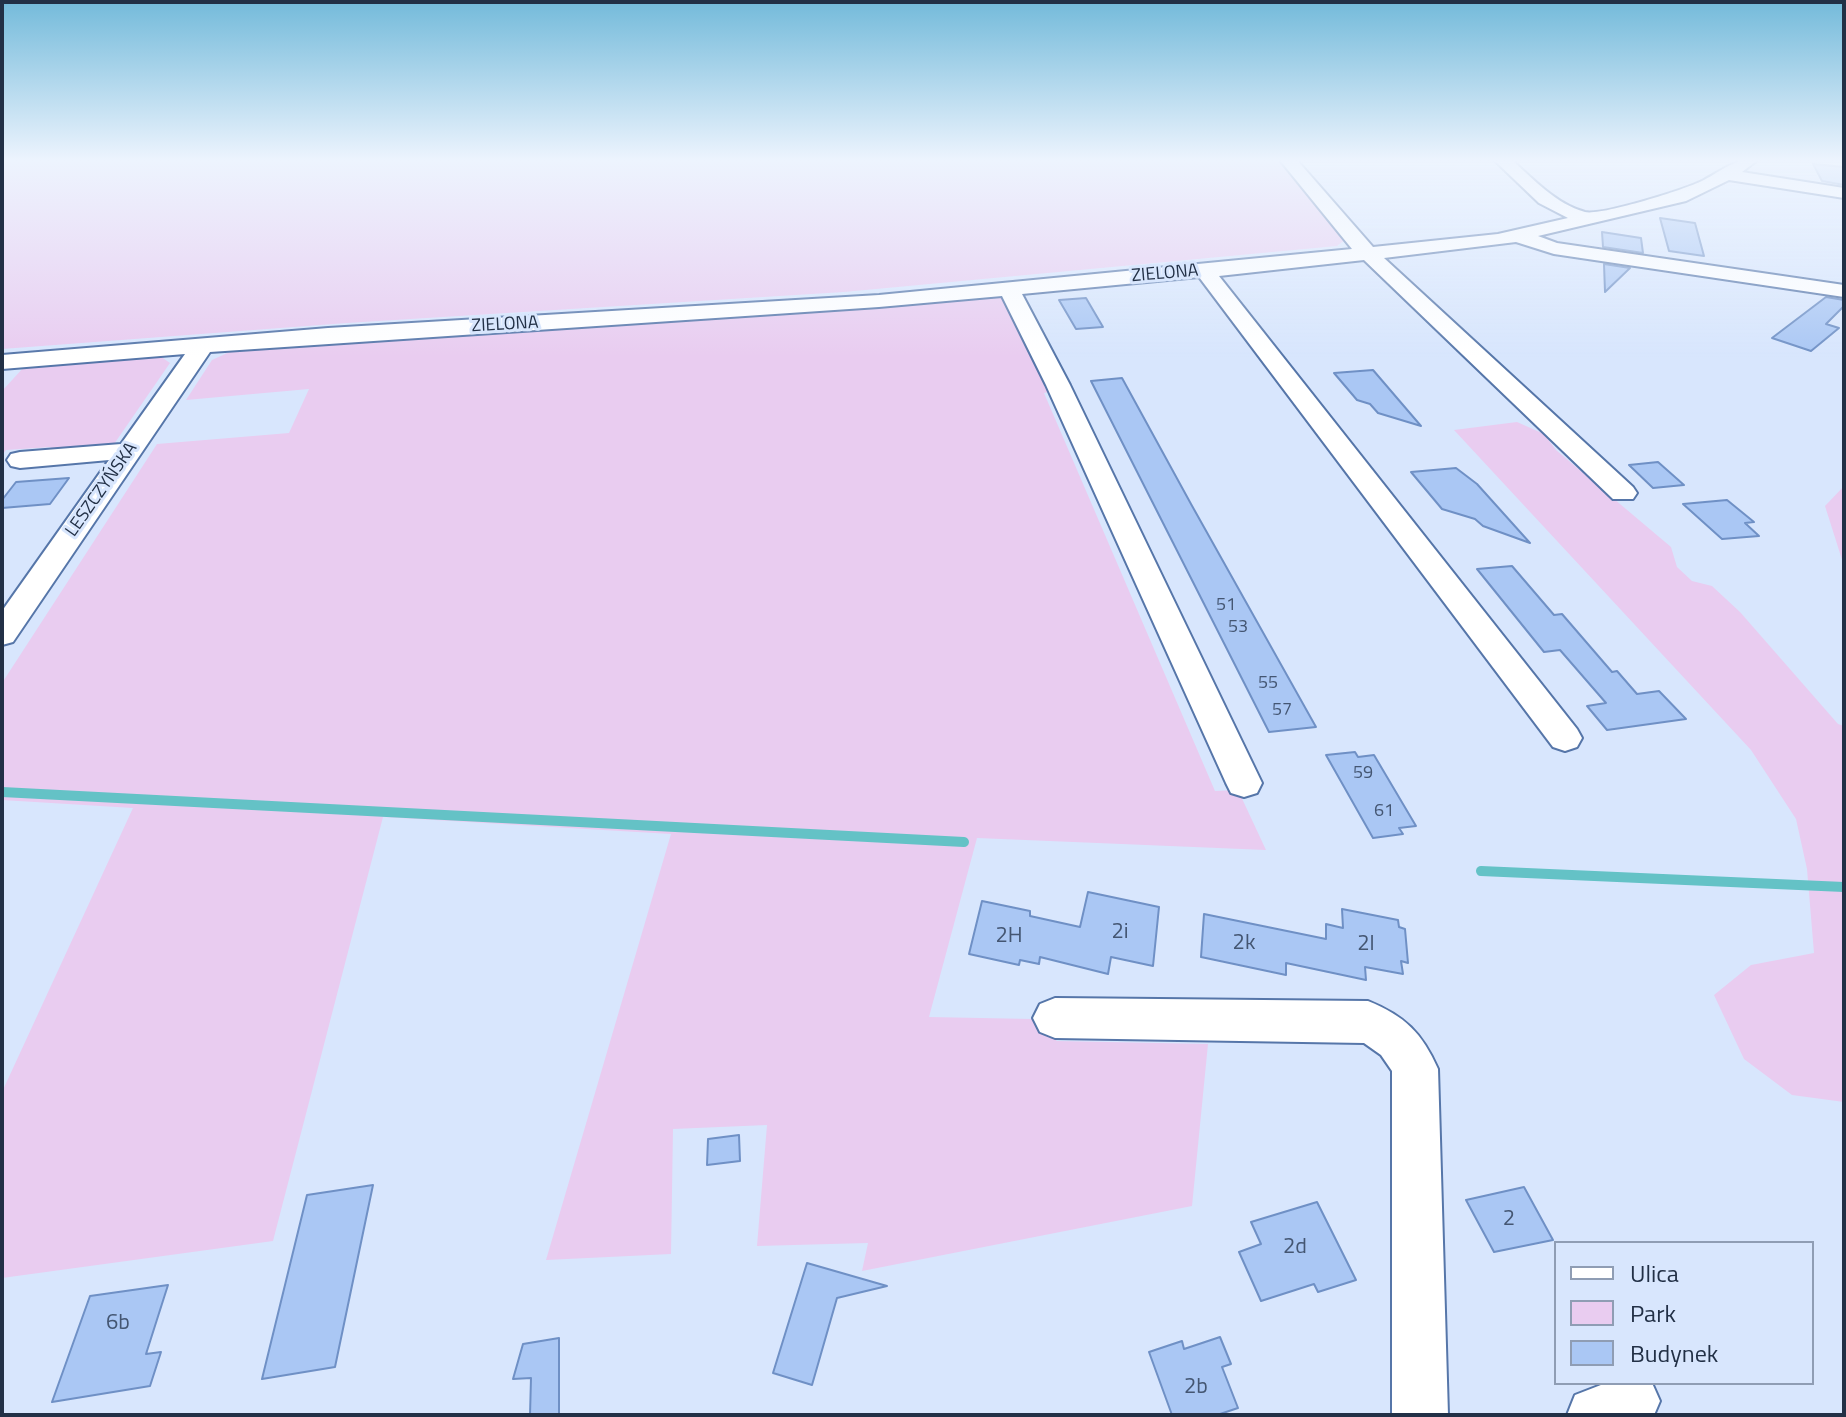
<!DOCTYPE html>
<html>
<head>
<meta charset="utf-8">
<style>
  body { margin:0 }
  #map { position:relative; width:1846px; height:1417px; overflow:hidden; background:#d8e6fd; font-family:"Titillium Web",sans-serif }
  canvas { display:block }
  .frame { position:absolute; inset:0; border:4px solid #223046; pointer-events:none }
  .legend { position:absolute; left:1554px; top:1241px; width:260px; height:144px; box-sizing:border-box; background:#d8e6fd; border:2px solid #8f9db4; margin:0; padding:10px 14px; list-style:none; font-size:24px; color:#223046 }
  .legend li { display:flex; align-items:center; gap:16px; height:40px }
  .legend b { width:40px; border:2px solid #8f9db4 }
</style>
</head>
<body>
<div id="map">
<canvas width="1846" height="1417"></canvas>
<div class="frame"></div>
<ul class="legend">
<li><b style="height:10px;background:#fff"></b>Ulica</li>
<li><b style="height:22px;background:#e9ccf0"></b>Park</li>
<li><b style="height:22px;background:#aac7f4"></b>Budynek</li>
</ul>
</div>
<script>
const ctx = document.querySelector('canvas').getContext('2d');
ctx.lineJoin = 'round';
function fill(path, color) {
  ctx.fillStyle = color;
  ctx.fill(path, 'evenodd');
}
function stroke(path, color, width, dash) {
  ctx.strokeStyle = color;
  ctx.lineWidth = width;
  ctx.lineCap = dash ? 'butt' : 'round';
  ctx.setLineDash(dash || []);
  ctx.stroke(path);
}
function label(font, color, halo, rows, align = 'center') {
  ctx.font = font + ' "Titillium Web",sans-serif';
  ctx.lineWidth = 6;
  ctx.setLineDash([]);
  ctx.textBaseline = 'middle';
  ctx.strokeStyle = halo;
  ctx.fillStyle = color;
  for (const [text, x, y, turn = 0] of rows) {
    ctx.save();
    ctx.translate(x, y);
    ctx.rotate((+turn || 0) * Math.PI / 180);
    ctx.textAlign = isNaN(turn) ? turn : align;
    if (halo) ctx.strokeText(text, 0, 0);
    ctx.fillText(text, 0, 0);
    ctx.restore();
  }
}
const green = new Path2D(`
  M2,159H1287L1345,240L1337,246L844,292L347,323L2,349Z
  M1007,295L1053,391L1044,393L1215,791L1238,790L1266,850L977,838L929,1017L1033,1019L1057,1041L1208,1044L1192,1206L862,1271L868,1243L757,1246L767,1125L673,1129L671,1254L546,1260L671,834L383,817L273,1241L2,1278V1092L133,808L2,800V683L157,444L289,433L309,389L186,400L212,360L236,349L838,311Z
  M160,356L170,363L112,447L47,452L51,447L6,450L2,455V391L24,367Z
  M1517,422L1544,434L1556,450L1671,547L1677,567L1692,581L1712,586L1740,612L1838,724L1844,726V1102L1792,1095L1744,1059L1714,995L1751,965L1814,953L1807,869L1796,819L1751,750L1454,430Z
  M1844,486V566L1825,506Z`);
const stream = new Path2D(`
  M2,792L964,842
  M1481,871L1844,887`);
const building = new Path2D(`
  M1813,164L1844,167V185L1822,181Z
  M1660,218L1695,223L1704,256L1669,251Z
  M1602,232L1641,238L1643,253L1603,247Z
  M1604,264L1630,268L1605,292Z
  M1826,297L1844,300V306L1826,324L1839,328L1811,351L1772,338Z
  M1086,298L1103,327L1076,329L1059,300Z
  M1373,370L1421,426L1378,413L1370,404L1357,400L1334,373Z
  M1122,378L1191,504L1316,727L1269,732L1091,381Z
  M1658,462L1684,485L1653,488L1629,465Z
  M1456,468L1477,484L1530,543L1483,526L1475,519L1442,509L1411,472Z
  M69,478L50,504L2,508V500L16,482Z
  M1727,500L1754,522L1745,523L1759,536L1722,539L1683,504Z
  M1512,566L1554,615L1562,614L1612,672L1617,671L1637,694L1659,691L1686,719L1607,730L1587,706L1606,703L1560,650L1544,652L1477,569Z
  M1355,752L1358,757L1374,755L1416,826L1399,828L1403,834L1373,838L1326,755Z
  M1088,892L1159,907L1153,966L1111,957L1108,974L1040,957L1039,964L1020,960L1019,965L969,954L982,901L1030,911V916L1080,927Z
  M1342,909L1398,920L1399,927L1405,929L1408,963L1401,961L1403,974L1365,967L1366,980L1286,963V975L1201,957L1204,914L1326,939V924L1343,928Z
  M739,1135L740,1161L707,1165L708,1139Z
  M373,1185L335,1367L262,1379L307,1195Z
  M1524,1187L1553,1240L1494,1252L1466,1200Z
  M1317,1202L1356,1280L1318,1292L1314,1284L1261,1301L1239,1252L1261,1244L1251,1222Z
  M807,1263L887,1286L837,1298L812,1385L773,1373Z
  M168,1285L146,1354L161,1352L150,1386L52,1402L90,1296Z
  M1220,1337L1231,1364L1222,1367L1238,1408L1217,1415H1172L1149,1352L1182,1341L1184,1349Z
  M559,1338V1415H530L531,1378L513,1379L523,1344Z`);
const minor = new Path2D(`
  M1279,159H1296L1373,247L1498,234L1568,218L1539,203L1493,159H1511C1533,179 1556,204 1585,212C1601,216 1687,189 1704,180C1724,169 1736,158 1759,159L1742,172L1844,188V198L1729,180L1686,201L1538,236L1557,243L1844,285V297L1554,254L1516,242L1384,258L1633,487L1637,493L1633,499H1613L1364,260L1219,276L1577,729L1582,738L1577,747L1565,751L1553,747L1199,277L1022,294L1070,385L1262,783L1257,793L1244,797L1231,793L1226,783L1046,385L1002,296L879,307L210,352L13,642L2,645V611L109,460L20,468L11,466L7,460L11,454L20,452L121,444L185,354L2,369V355L328,328L879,295L1352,249Z
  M1055,998L1368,1001C1405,1016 1422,1033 1438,1069L1448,1415H1392V1071L1381,1055L1364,1043L1055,1038L1040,1032L1033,1018L1040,1004Z
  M1606,1383H1652L1660,1401L1654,1415H1567L1575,1395Z`);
const farStreetnames = [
  ["ZIELONA",1165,274,-5],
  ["ZIELONA",505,325,-3],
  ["LESZCZYŃSKA",102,490,-55]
];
const numberNames = [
  ["51",1226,606],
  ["53",1238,628],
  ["55",1268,684],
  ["57",1282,711],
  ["59",1363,774],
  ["61",1384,812]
];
const nearNumbernames = [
  ["2i",1120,933],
  ["2H",1009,937],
  ["2k",1244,944],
  ["2l",1366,945],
  ["2",1509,1220],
  ["2d",1295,1248],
  ["6b",118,1324],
  ["2b",1196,1388]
];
fill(green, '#e9ccf0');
stroke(stream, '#64c2c6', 10);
fill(building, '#aac7f4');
stroke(building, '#6f90c5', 2);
stroke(minor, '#5676a9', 4);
fill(minor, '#fff');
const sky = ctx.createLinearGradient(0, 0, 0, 357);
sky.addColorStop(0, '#73bada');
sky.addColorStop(0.45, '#edf4fe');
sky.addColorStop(1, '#edf4fe00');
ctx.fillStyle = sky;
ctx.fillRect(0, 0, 1846, 357);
label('18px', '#223046', '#d8e6fd', farStreetnames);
label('18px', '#445672', null, numberNames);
label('22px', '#445672', null, nearNumbernames);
</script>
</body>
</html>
